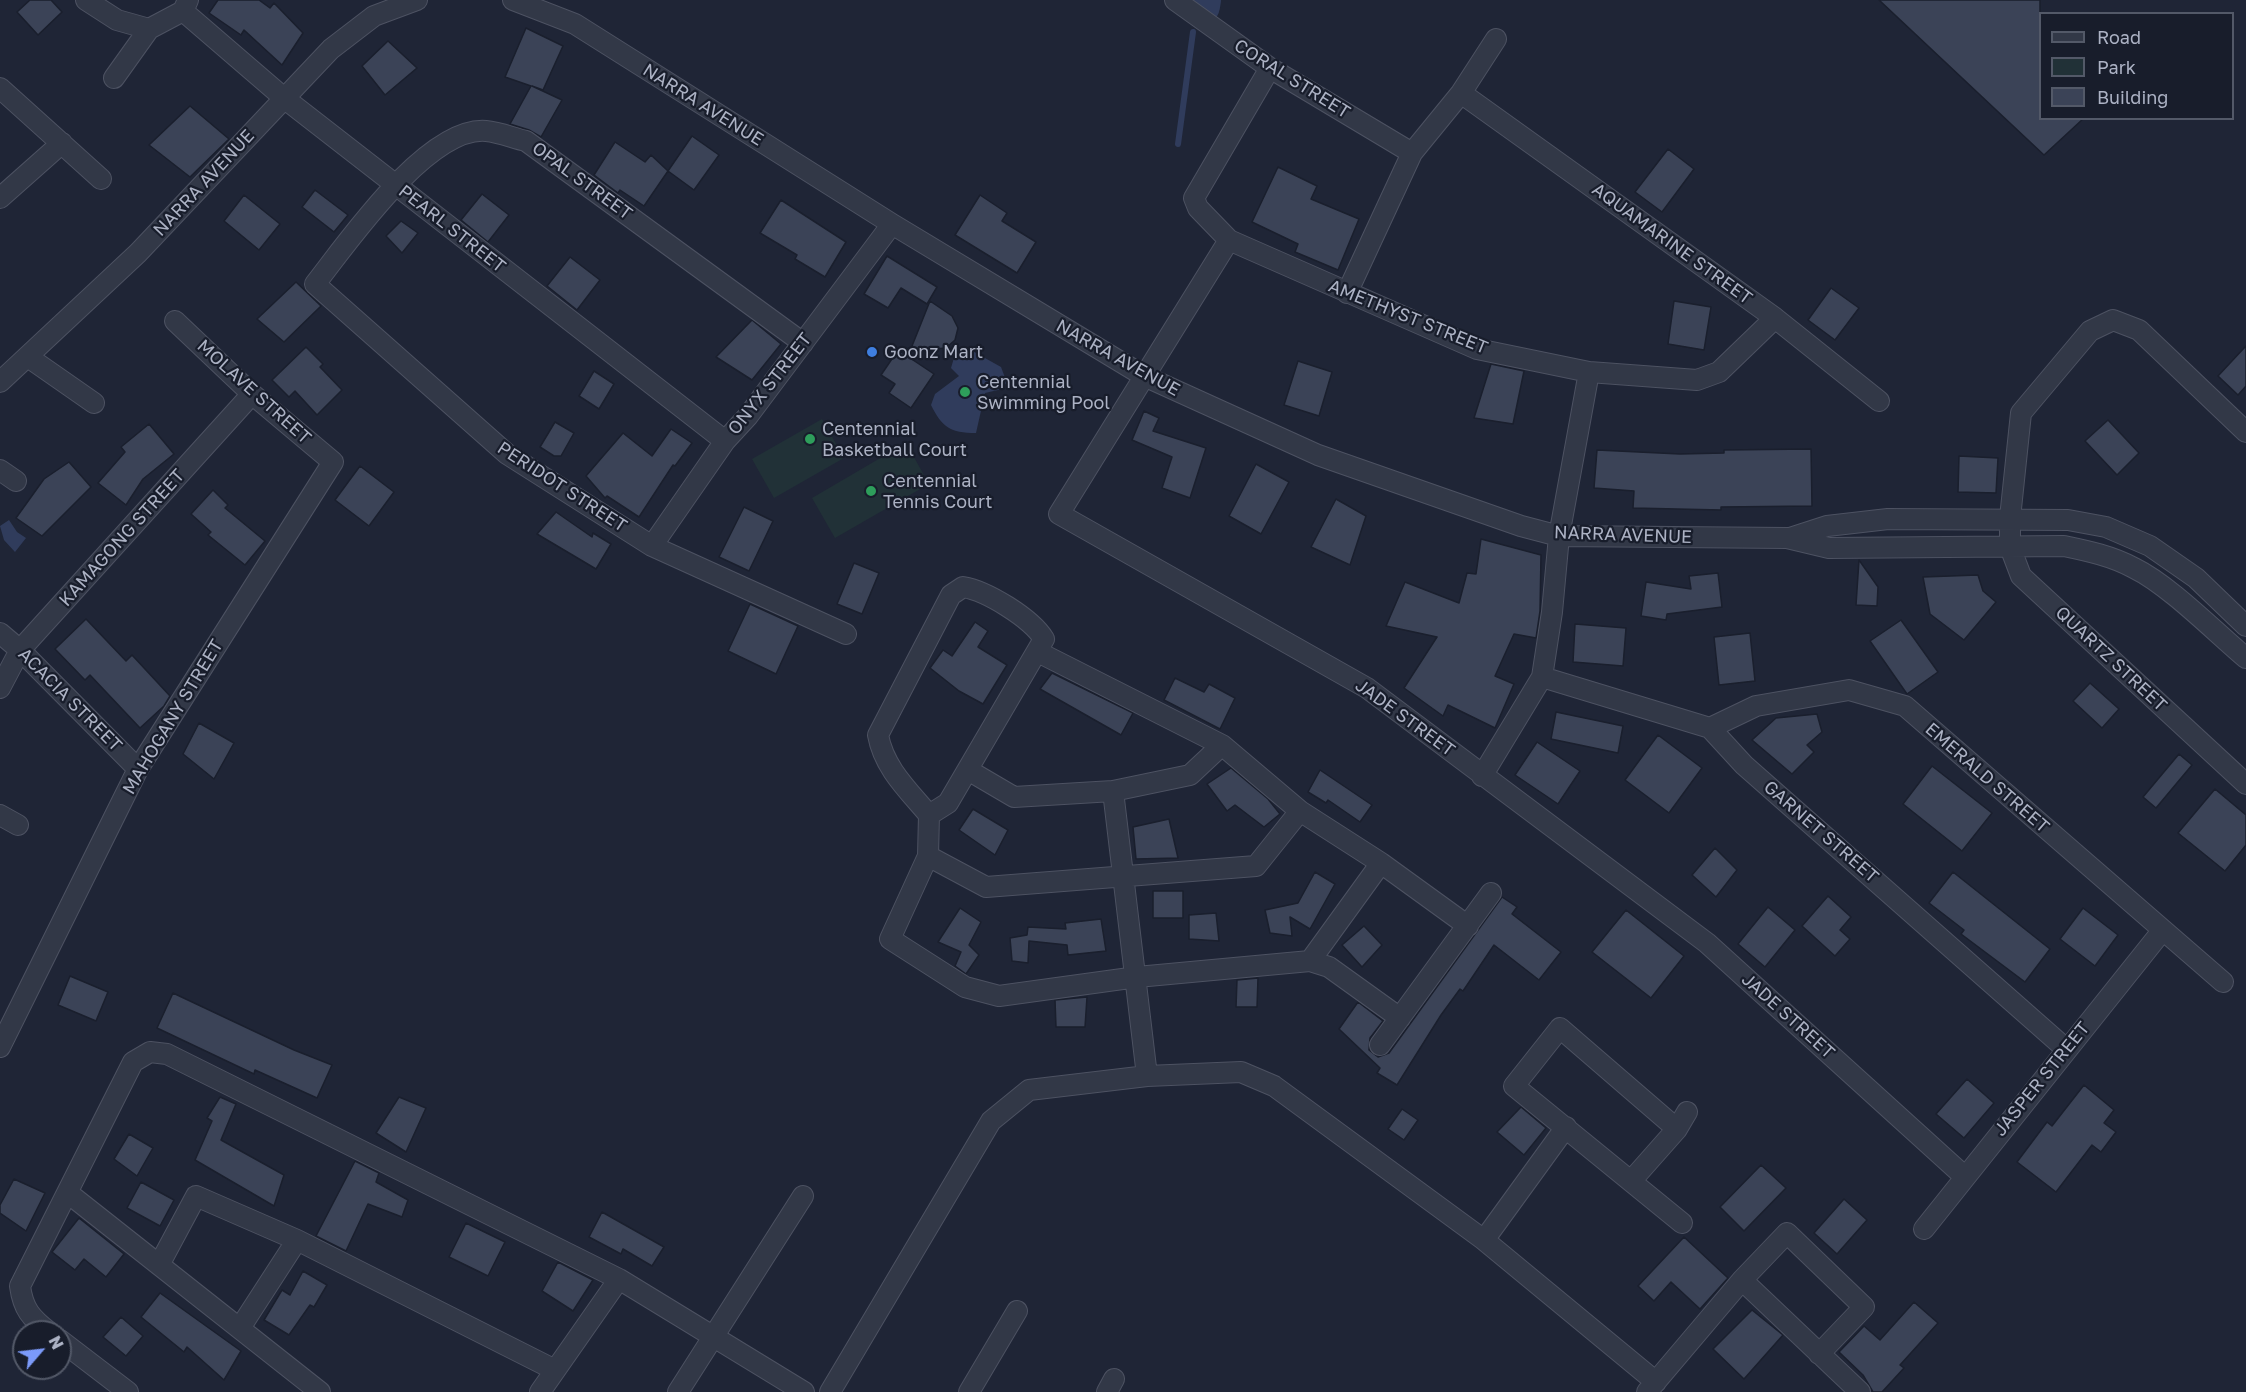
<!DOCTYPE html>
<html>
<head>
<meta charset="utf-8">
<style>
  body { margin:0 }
  #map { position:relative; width:2246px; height:1392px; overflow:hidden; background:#1f2536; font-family:"Golos Text",sans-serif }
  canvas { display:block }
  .legend { position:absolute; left:2039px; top:12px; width:195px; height:108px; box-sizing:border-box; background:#181d2b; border:2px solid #535968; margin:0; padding:8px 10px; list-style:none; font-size:18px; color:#acb2c4 }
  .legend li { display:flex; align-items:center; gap:12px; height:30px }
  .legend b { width:30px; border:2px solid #535968 }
  .north { position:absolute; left:12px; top:1320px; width:60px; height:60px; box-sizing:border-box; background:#181d2b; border:2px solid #535968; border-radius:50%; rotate:62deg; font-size:16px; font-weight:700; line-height:24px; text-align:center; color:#acb2c4 }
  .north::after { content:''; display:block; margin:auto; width:21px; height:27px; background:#7b9af9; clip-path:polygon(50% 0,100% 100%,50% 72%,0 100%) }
</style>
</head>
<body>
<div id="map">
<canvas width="2246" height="1392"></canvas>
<ul class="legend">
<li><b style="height:8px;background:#323847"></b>Road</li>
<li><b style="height:16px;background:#213137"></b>Park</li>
<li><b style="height:16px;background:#3b4357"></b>Building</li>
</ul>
<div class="north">N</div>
</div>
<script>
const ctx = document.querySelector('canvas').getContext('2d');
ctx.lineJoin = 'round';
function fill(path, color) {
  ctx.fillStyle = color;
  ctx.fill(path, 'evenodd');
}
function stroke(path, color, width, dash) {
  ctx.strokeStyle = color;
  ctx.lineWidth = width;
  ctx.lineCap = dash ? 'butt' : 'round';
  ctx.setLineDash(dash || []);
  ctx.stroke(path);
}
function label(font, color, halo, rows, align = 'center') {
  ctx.font = font + ' "Golos Text",sans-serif';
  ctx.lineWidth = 4.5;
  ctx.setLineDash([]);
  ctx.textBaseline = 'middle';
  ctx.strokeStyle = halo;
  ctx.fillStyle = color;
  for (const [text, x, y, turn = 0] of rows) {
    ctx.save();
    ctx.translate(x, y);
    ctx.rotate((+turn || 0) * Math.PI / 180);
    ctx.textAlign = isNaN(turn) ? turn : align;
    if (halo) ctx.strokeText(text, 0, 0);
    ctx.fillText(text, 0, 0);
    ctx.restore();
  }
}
const green = new Path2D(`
  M822,419L844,458L774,498L752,459Z
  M906,443L929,484L835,538L812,498Z`);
const water = new Path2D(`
  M967,348L1001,367L1007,383L998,390L985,393L976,433C950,433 942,427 931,405L935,394L959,376L951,368L956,351Z
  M9,520L17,532L26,538L15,552L4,540L0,526Z`);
const stream = new Path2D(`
  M1178,144L1193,32`);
const river = new Path2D(`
  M1201,6L1202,0`);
const building = new Path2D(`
  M30,0H51L62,12L38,35L17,12Z
  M218,0H259L270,8L274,3L303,33L282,65L244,30L241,35L209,13Z
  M1879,0H2040V118H2084L2044,155Z
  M526,28L563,46L543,90L532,86L562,100L541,137L529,130L510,124L531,86L505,77Z
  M388,41L417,68L385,95L362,66Z
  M190,106L229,139L190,177L149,145Z
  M692,136L719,155L694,190L668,171Z
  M615,142L645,162L651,155L668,171L644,206L620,190L618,193L594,175Z
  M1668,149L1694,169L1662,212L1635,192Z
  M1278,167L1317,186L1311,199L1359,219L1338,270L1295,252L1298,244L1252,222Z
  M315,190L348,215L334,232L302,207Z
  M482,194L509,215L488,242L461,220Z
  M244,195L280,224L259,250L224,221Z
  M980,195L1007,213L1002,221L1036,242L1017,273L955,235Z
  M781,200L846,242L825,277L795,259L797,255L760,233Z
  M401,221L418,233L402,253L386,236Z
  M887,256L937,287L927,304L901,288L888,308L864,294Z
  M570,257L600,280L577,310L547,286Z
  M296,282L321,306L284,342L257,319Z
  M1831,288L1859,308L1835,340L1808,320Z
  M930,301L952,316L958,328L955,340L946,348L910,351Z
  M1674,301L1711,307L1704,350L1668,344Z
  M752,320L781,344L752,380L716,357Z
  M2246,346V386L2238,395L2218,376Z
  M306,347L323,364L320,367L342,390L317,415L295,391L289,397L272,380Z
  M898,350L934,374L911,408L889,393L895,384L881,375Z
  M1298,361L1332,372L1319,416L1284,405Z
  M1491,364L1524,371L1513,424L1474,418Z
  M594,371L614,384L599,409L579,396Z
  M1144,411L1159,418L1153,431L1206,448L1190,498L1162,488L1172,457L1132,440Z
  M2108,420L2139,453L2117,475L2085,441Z
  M555,422L574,433L561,456H554L540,447Z
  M149,424L174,454L143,479L126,505L98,483L125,452L121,447Z
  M671,429L692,443L675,466L673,465L639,517L607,496L605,498L586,476L623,433L652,456Z
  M1811,449L1812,506L1721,507V510L1633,508L1634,491L1594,488L1597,450L1680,454L1724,453V450Z
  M1959,456L1998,458L1996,493L1958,492Z
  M69,462L91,487L42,536L16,518L44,479Z
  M1256,464L1289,482L1261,534L1229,516Z
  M360,466L394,492L369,526L335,500Z
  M213,490L228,505L225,508L265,541L245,565L208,535L211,532L191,514Z
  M1336,499L1366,516L1350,565L1311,547Z
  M744,507L773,521L749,571L719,557Z
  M556,512L592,537L593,533L611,544L596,569L537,534Z
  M1481,539L1541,555L1540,611L1536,638L1514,634L1495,676L1514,684L1495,728L1448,705L1443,716L1404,688L1437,637L1386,626L1405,582L1459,603L1467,573L1476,574Z
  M1859,560L1878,587L1877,606L1856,605Z
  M854,563L879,573L862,614L837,604Z
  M1718,573L1722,607L1667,614L1666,620L1641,616L1646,582L1691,589L1689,576Z
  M1978,575L1983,591L1996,602L1964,640L1930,614L1923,577Z
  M750,604L798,626L776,674L728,651Z
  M86,619L126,661L132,655L170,696L164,706L140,728L90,675L85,680L55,649Z
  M1901,620L1938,672L1907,694L1870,641Z
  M975,622L988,631L978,647L1007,665L983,704L959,691L930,668L943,650L952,656Z
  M1575,624L1626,628L1623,666L1573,662Z
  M1750,633L1755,681L1719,685L1714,637Z
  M1052,673L1133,713L1121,735L1040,689Z
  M1175,678L1204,692L1209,684L1235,698L1220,729L1164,700Z
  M2090,683L2119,709L2102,728L2073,701Z
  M1556,712L1623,726L1618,753L1551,739Z
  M1817,714L1822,732L1807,745L1814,752L1792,774L1752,740L1776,718Z
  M199,723L234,743L214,779L183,754Z
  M1658,735L1702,768L1669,813L1625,780Z
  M1537,742L1580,771L1558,804L1515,775Z
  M2179,754L2192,765L2156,808L2143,797Z
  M1932,766L1992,813L1962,851L1903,804Z
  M1231,768L1268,799L1280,814L1264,827L1235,805L1227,811L1207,784Z
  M1320,770L1372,805L1360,822L1328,800L1326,803L1308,792Z
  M2215,789L2246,815V845L2225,871L2178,833Z
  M973,809L1008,830L995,855L959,830Z
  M1169,819L1178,858L1136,859L1133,827Z
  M1715,848L1737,870L1716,897L1692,875Z
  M1315,872L1335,884L1310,929L1290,917L1292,936L1270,933L1265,910L1298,903Z
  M1953,872L2050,949L2025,982L1961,934L1964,930L1929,903Z
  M1153,891H1183V918H1153Z
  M1828,896L1851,917L1840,930L1850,939L1835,956L1802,926Z
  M1502,897L1517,907L1512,914L1561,952L1539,980L1494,945L1463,991L1460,989L1441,1015L1397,1085L1377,1073L1380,1068L1339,1029L1358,1002L1383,1021L1370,1038L1369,1050L1378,1057L1389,1053Z
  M1768,907L1795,930L1765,967L1738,944Z
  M960,908L981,922L969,945L979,955L966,974L955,966L961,952L938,942Z
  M2083,908L2118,935L2095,966L2060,939Z
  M1626,910L1684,956L1651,998L1592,952Z
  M1216,913L1219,941L1189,939V915Z
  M1101,919L1106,951L1068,955L1067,945L1029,941L1028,963L1012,961L1010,938L1027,935L1028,927L1066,929L1065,923Z
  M1364,926L1382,945L1362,967L1342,945Z
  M70,976L108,992L96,1021L58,1005Z
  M1258,978L1257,1007H1236L1237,980Z
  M173,993L294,1050L332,1065L317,1098L255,1070L254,1074L157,1028Z
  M1087,997L1085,1027H1056L1055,1000Z
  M1967,1079L1994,1103L1964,1138L1936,1114Z
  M2084,1085L2114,1110L2104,1123L2116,1132L2101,1152L2092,1145L2056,1192L2017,1162L2047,1122L2052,1126Z
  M220,1097L236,1104L221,1140L284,1175L274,1206L195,1160L212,1121L207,1118Z
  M399,1097L426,1108L406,1152L376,1133Z
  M1521,1107L1546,1128L1524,1155L1497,1132Z
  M1402,1109L1418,1120L1404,1140L1388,1129Z
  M129,1134L153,1148L137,1176L114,1159Z
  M355,1161L379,1173L376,1182L408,1200L402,1217L368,1204L346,1251L316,1236Z
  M1761,1165L1786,1188L1744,1231L1720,1207Z
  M14,1179L45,1193L26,1231L0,1213V1205Z
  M141,1182L174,1200L160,1226L127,1208Z
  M1844,1199L1867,1220L1837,1254L1814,1233Z
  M602,1212L664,1247L652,1266L623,1249L621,1254L589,1237Z
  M79,1218L124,1254L106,1277L84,1259L75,1270L52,1252Z
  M466,1223L505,1242L488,1276L449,1257Z
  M1684,1237L1728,1278L1700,1309L1671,1282L1654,1301L1638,1286Z
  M558,1262L593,1280L573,1311L542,1291Z
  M303,1271L327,1285L314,1307L310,1305L289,1335L264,1320L282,1290L290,1295Z
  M160,1293L241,1351L224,1380L187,1347L184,1352L141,1317Z
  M1914,1302L1938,1323L1900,1365L1904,1368L1882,1392H1873L1863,1375L1839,1352L1864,1326L1880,1340Z
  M1752,1310L1783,1335L1744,1379L1713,1349Z
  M121,1317L143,1336L126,1356L103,1337Z`);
const street = new Path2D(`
  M86,0L117,20L149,29
  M513,0L575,24L892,224L1144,376L1318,455L1521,526L1559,536L1787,538L1829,548L2064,546C2088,551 2112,556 2134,568C2169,585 2215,632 2246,658
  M1175,0L1270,68L1412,153
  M183,11L284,98L725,441
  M1270,68L1194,198L1198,208L1229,240L1477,349L1589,372L1697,380L1719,372L1775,318
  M114,78L149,29L183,11L188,0
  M0,88L101,179
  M1461,93L1775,318L1879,401
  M0,198L62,143
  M1229,240L1059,514L1367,688L1707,943L1964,1176
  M1347,293L1412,153L1461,93L1496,39
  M803,343L526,141C513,138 499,132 486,131C428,126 348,242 315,284L507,454L652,546L846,634
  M28,357L94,403
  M0,382L138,253L331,49L374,16L417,0
  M2246,432L2139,330L2113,320L2090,331L2021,413L2010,518V547L2021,576L2246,784
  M0,470L16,481
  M1790,538L1827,526L1888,519L2068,520L2106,527L2150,546L2196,578L2246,626
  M652,546L725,441L748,416L892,224
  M963,587C987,591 1031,618 1044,639L948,803L929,815C908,790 884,768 878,735L951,595Z
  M0,633L20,650L138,769
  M1038,652L1222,745L1300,811L1381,863L1468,926
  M1542,677L1710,728L1744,765L2066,1049
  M0,688L20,650L252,394
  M1710,728L1756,706L1849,690L1905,706L2223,982
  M968,770L1014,797L1113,791L1190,775L1222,745
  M1482,776L1542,677L1552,612L1559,536L1589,372
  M1113,791L1147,1076
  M0,815L18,825
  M929,815L928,856L890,939L965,987L999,996L1137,977L1310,961L1329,967L1400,1018
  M928,856L986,887L1256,866L1300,811
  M1310,961L1381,863
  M1380,1045L1491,893
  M0,1047L138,769L333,462L252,394L175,321
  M1677,1129L1560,1028L1514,1086L1682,1223
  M1631,1181L1677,1129L1687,1112
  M68,1193L320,1392
  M1924,1229L2162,931
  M1484,1240L1566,1127
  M159,1265L196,1196L297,1240L555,1370
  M1742,1280L1860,1392
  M240,1328L297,1240
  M49,1332C31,1318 23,1309 20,1286L133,1062L150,1052L167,1054L619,1279L804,1392
  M60,1340L128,1392
  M540,1392L619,1279
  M678,1392L803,1196
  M830,1392L991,1121L1029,1090L1147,1076L1241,1072L1274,1086L1484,1240L1656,1382
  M969,1392L1017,1311
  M1107,1392L1114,1379
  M1647,1392L1742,1280L1787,1233L1864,1307L1819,1354`);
const markers = [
  [872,352,6,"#3f7fe0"],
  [965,392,6,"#2e9e5b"],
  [810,439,6,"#2e9e5b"],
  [871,491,6,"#2e9e5b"]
];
const streetNames = [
  ["CORAL STREET",1292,79,32],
  ["NARRA AVENUE",703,105,32],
  ["OPAL STREET",582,181,36],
  ["NARRA AVENUE",204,183,-47],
  ["PEARL STREET",452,229,38],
  ["AQUAMARINE STREET",1672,244,36],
  ["AMETHYST STREET",1408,317,22],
  ["NARRA AVENUE",1118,358,29],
  ["ONYX STREET",770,384,-52],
  ["MOLAVE STREET",254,392,42],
  ["PERIDOT STREET",562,487,33],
  ["NARRA AVENUE",1623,535,2],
  ["KAMAGONG STREET",122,538,-48],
  ["QUARTZ STREET",2111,659,43],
  ["ACACIA STREET",70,700,45],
  ["MAHOGANY STREET",173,717,-59],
  ["JADE STREET",1405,718,36],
  ["EMERALD STREET",1987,778,41],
  ["GARNET STREET",1821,832,41],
  ["JADE STREET",1788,1016,42],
  ["JASPER STREET",2042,1079,-51]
];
const poiNames = [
  ["Goonz Mart",884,352],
  ["Centennial",977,382],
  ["Swimming Pool",977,403],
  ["Centennial",822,429],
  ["Basketball Court",822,450],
  ["Centennial",883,481],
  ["Tennis Court",883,502]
];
fill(green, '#213137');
fill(water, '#303c5c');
stroke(stream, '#303c5c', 6);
stroke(river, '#303c5c', 38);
fill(building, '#3b4357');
stroke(building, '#1a1f2d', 1.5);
stroke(street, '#4d5262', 22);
stroke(street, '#323847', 20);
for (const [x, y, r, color] of markers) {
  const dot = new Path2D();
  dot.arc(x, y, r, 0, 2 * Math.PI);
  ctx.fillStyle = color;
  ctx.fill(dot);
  stroke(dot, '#181d2b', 2);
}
label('18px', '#acb2c4', '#181d2b', streetNames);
label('18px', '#acb2c4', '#181d2b', poiNames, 'left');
</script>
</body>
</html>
